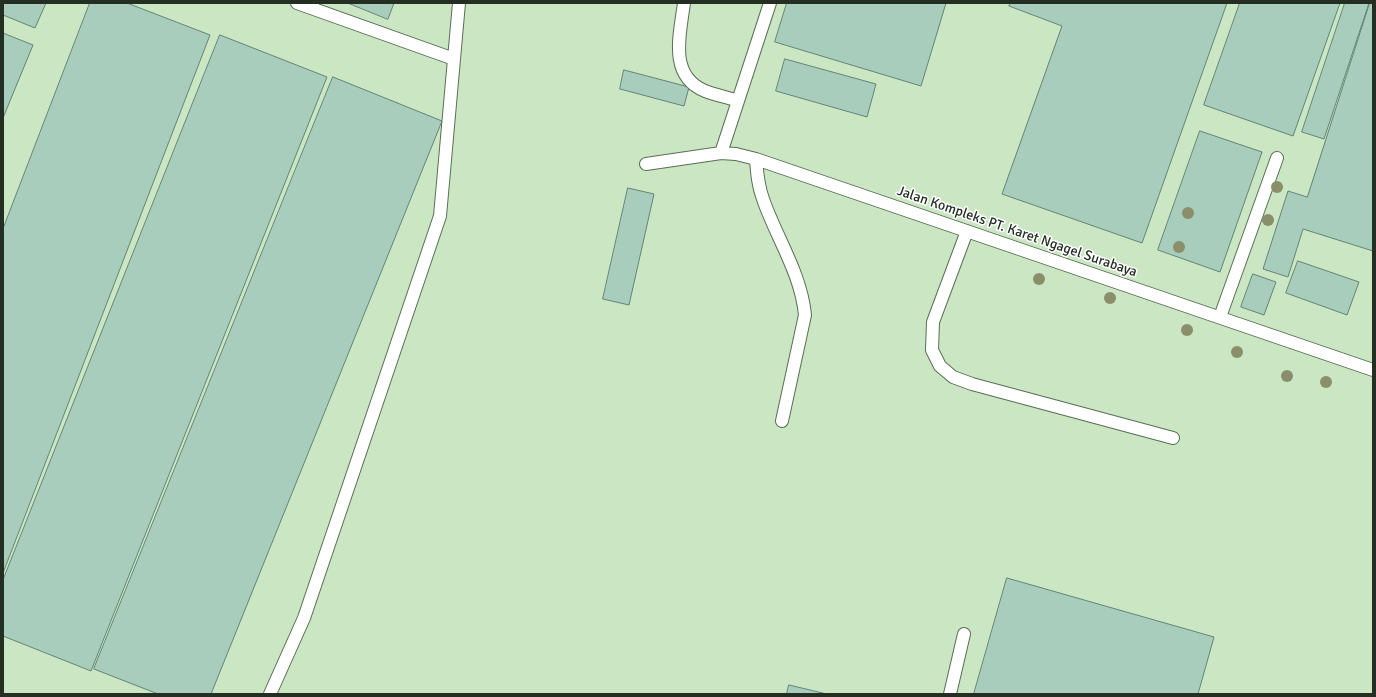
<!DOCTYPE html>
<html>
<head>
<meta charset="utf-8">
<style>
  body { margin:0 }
  #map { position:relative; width:1376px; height:697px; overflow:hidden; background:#d9f1d3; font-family:Signika,sans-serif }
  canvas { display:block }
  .frame { position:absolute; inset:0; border:4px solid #252e23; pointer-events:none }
</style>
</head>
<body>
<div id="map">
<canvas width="1376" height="697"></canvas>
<div class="frame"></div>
</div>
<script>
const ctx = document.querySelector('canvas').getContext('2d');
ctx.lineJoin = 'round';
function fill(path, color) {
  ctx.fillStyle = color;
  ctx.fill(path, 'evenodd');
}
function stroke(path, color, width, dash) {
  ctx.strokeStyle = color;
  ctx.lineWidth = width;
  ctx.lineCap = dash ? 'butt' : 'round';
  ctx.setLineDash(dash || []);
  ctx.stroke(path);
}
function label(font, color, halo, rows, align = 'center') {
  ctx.font = font + ' Signika,sans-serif';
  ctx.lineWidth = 3;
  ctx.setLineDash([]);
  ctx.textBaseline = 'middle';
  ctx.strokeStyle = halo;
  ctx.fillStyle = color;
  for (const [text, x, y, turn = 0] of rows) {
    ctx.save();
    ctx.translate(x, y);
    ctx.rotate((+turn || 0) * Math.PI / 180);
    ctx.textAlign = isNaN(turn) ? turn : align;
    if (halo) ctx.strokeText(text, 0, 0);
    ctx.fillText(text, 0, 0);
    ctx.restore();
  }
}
const built = new Path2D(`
  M3,3H1373V694H3Z`);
const building = new Path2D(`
  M3,3H46L35,28L3,15Z
  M90,3H127L210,35L3,573V229Z
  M348,3H394L388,19Z
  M787,3H946L921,86L775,42Z
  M1011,3H1227L1142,243L1002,194L1062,26L1009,6Z
  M1240,3H1340L1293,136L1204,105Z
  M1345,3H1369L1324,139L1302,132Z
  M1370,3H1373V251L1303,229L1288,277L1263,269L1288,191L1307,197Z
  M3,33L33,45L3,118Z
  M220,35L327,77L91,671L3,636V580Z
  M785,59L876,84L867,117L776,91Z
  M624,70L689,87L684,106L620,89Z
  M333,77L442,121L211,694H158L94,669Z
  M1200,131L1262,152L1220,272L1158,250Z
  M628,188L654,194L629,305L603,299Z
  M1298,261L1359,282L1347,315L1286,293Z
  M1253,274L1276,282L1264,315L1241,307Z
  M1007,578L1214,637L1198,694H974Z
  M789,685L827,694H787Z`);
const service = new Path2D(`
  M297,3L454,59
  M684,3C680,34 668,76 705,91C715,95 727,97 738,101
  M721,153L770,3
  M756,159C757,173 758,186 763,199C776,237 801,273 805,315L782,421
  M646,164L721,153L736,154L756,159L1373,370
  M967,231L933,322L932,350L940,366L953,377L972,384L1173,438
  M1220,317L1277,158
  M270,694L304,618L440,216L459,3
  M950,694L964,634`);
const trees = [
  [1277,187],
  [1188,213],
  [1268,220],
  [1179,247],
  [1039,279],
  [1110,298],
  [1187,330],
  [1237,352],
  [1287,376],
  [1326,382]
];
const streetNames = [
  ["Jalan Kompleks PT. Karet Ngagel Surabaya",1017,232,19]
];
fill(built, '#cae6c3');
fill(building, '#a9cdbc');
stroke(building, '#628575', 1);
stroke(service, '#5a6e55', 14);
stroke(service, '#fff', 12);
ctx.fillStyle = '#8b8e6a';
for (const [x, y] of trees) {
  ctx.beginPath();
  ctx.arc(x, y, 6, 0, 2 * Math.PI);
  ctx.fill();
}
label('14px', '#252e23', '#fff', streetNames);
</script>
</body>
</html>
